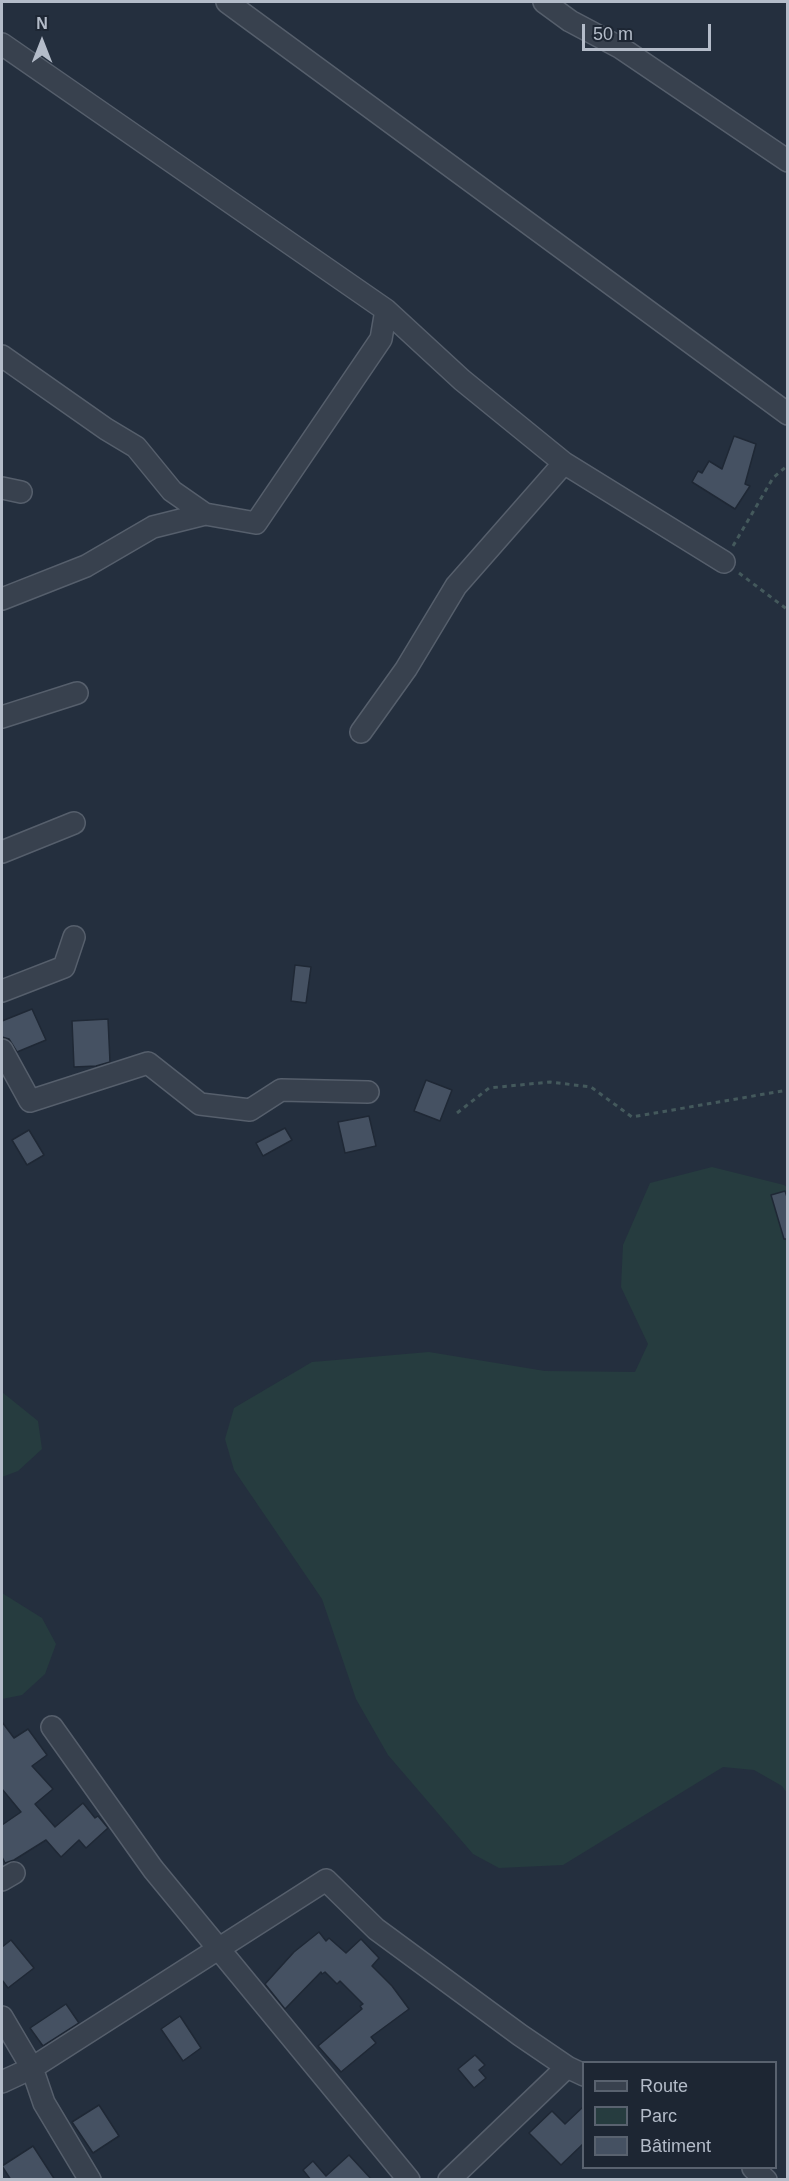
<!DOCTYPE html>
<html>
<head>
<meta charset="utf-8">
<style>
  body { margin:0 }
  #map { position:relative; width:789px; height:2181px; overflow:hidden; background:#242f3e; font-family:Arial,sans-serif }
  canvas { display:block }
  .frame { position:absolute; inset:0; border:3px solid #b4bcc9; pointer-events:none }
  .legend { position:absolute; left:582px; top:2061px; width:195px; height:108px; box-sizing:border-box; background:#1d2633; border:2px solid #59626f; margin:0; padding:8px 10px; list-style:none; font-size:18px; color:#b4bcc9 }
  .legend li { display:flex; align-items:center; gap:12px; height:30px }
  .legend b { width:30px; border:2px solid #59626f }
  .north { position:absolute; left:12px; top:12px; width:60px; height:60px; -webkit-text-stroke:4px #1d2633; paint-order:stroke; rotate:0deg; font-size:16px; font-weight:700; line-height:24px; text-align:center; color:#b4bcc9 }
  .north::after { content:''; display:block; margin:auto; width:21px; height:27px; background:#b4bcc9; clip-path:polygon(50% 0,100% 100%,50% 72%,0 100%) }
  .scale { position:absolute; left:582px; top:24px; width:129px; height:27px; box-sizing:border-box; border:3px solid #b4bcc9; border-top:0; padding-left:8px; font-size:18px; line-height:21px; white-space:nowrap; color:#b4bcc9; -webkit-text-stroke:4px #1d2633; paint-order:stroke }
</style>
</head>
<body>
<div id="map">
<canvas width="789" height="2181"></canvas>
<div class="frame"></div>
<ul class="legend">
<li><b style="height:8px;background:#38414e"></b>Route</li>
<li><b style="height:16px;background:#263c3f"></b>Parc</li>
<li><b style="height:16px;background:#455162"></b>Bâtiment</li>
</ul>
<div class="north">N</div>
<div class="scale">50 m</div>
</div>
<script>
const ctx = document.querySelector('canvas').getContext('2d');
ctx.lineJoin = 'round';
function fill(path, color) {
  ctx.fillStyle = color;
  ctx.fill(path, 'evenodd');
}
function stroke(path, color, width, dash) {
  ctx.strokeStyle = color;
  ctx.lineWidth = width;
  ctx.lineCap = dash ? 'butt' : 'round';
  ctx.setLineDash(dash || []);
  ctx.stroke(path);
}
const green = new Path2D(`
  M712,1167L784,1185L788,1188L787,1793L782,1786L754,1770L723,1767L563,1865L499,1868L473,1854L388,1755L356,1699L322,1599L234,1470L225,1439L234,1408L312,1362L429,1352L545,1371L635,1372L648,1344L621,1287L623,1245L650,1183Z
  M2,1392L38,1421L42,1449L18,1471L2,1477Z
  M2,1593L42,1618L56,1644L45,1674L22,1695L2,1699Z`);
const building = new Path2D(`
  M734,436L756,444L745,484L750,486L735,509L692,482L698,471L702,473L709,461L722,469Z
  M295,965L311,967L306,1003L291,1001Z
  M32,1009L46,1040L17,1052L9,1039L2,1037V1021Z
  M108,1019L110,1062L96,1066L74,1067L72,1021Z
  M426,1080L452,1090L440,1121L414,1111Z
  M369,1116L376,1146L345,1153L338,1122Z
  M285,1128L292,1140L263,1156L256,1143Z
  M29,1130L44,1155L27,1165L12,1140Z
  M785,1191L788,1200V1239H784L771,1195Z
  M2,1722L14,1738L28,1729L47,1755L32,1766L53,1789L35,1804L55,1827L83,1803L95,1818L98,1816L108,1828L86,1848L79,1840L61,1857L46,1840L14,1860L5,1863L2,1857V1825L21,1812L2,1789Z
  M319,1932L326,1941L329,1938L346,1953L361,1939L379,1958L372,1966L392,1986L409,2009L371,2037L376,2043L341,2072L318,2046L362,2009L360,2006L363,2004L340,1981L337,1984L325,1972L322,1974L321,1972L285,2009L265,1984L294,1952Z
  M11,1940L34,1968L8,1988L2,1980V1947Z
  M66,2004L79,2023L43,2046L30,2028Z
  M180,2016L201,2048L183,2061L161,2029Z
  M475,2055L485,2065L479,2070L486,2078L474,2088L458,2069Z
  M99,2105L119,2136L93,2153L72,2122Z
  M584,2106V2143L561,2165L529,2133L552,2111L565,2124Z
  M33,2146L55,2180H11L2,2166Z
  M349,2155L372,2180H311L303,2170L313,2161L326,2176Z`);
const path = new Path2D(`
  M733,546L773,478L788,465
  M739,573L788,610
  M457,1113L489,1088L550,1082L591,1087L632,1117L788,1090`);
const minor = new Path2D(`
  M227,2L788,414
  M544,2L570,21L621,48L788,161
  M2,44L386,310L462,380L564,463L724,562
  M2,356L106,429L136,447L172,491L205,514L256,523L381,339L386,310
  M2,488L21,492
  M2,599L86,566L153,527L205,514
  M2,717L77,693
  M361,732L406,669L456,586L564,463
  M2,852L74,823
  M2,991L64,967L74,937
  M2,1050L30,1101L148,1063L200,1104L250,1110L281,1090L368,1092
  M52,1727L153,1869L409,2180
  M2,1880L14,1873
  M2,2017L32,2068L44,2103L90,2180
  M2,2082L32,2068L326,1880L376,1929L520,2035L567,2067L584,2075
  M753,2168L766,2180
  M449,2180L567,2067`);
fill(green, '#263c3f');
fill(building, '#455162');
stroke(building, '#1f2835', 1.5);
stroke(minor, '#565f6c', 24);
stroke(path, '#44595c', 3, [4.5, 4.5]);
stroke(minor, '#38414e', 21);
</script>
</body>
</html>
